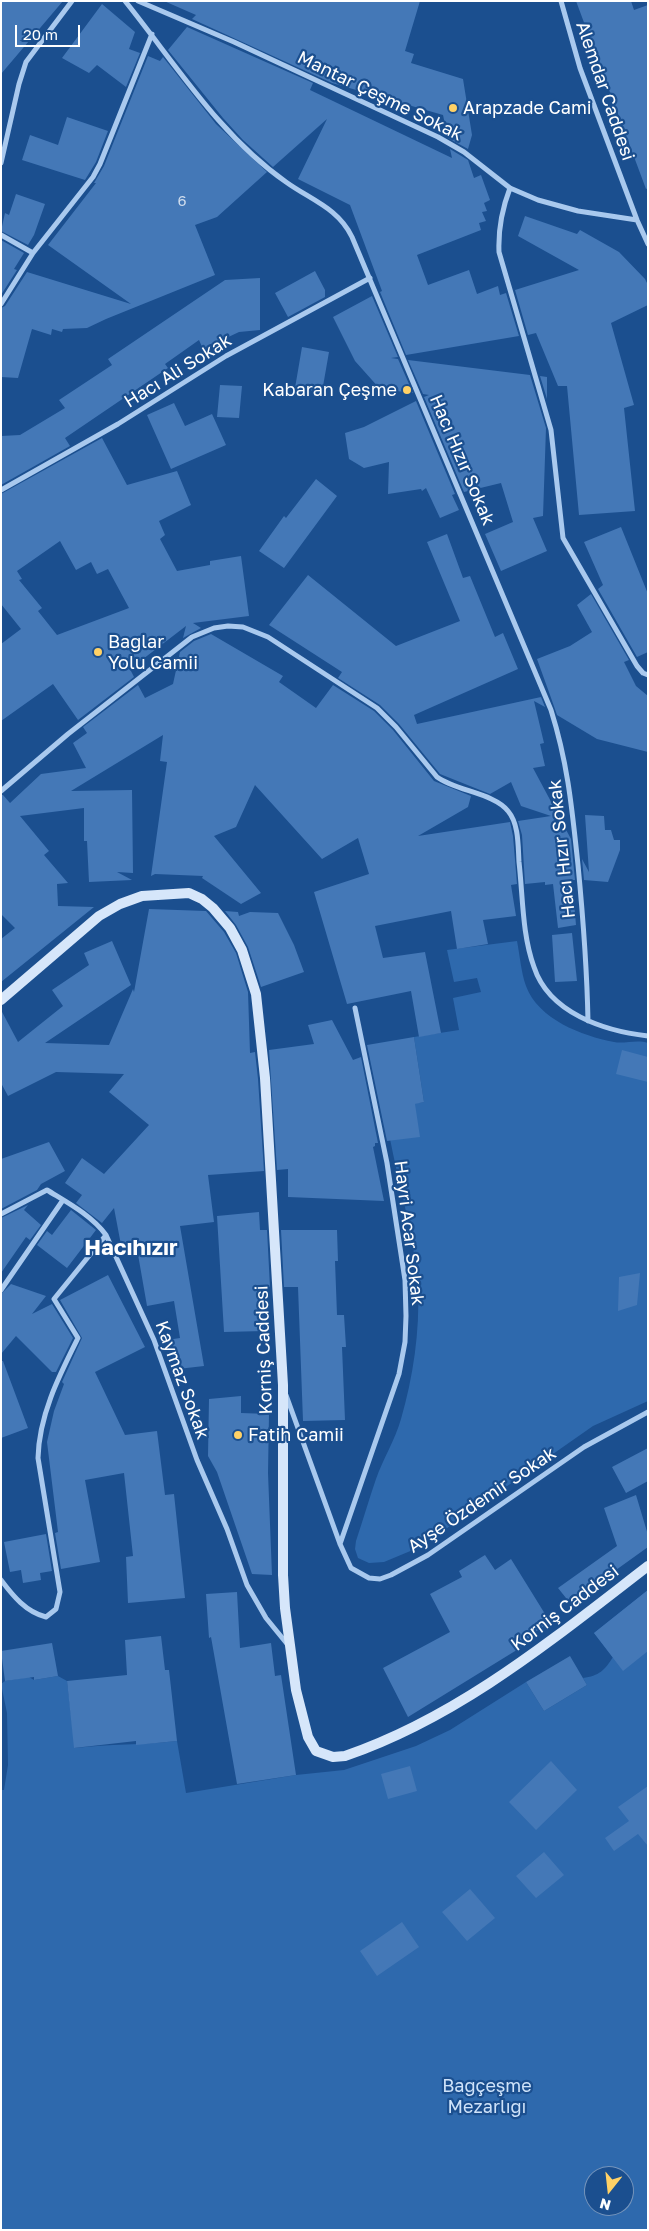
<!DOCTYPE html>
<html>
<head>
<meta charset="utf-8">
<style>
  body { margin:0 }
  #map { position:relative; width:649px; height:2231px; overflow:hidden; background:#1b4f8f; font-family:"Golos Text",sans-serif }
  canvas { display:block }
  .frame { position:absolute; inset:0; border:2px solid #fff; pointer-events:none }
  .north { position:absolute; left:584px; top:2166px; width:50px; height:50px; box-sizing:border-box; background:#1b4f8f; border:1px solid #7695bc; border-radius:50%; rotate:196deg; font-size:14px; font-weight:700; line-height:20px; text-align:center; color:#fff }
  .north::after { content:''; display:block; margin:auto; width:18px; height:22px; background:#ffd166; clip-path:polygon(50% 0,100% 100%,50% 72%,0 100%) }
  .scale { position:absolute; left:15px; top:25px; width:65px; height:22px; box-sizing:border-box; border:2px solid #fff; border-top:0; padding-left:6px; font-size:15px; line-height:18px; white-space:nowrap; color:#fff; -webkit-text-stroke:4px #1b4f8f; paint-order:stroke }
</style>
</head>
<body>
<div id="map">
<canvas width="649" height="2231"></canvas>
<div class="frame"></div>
<div class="north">N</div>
<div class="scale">20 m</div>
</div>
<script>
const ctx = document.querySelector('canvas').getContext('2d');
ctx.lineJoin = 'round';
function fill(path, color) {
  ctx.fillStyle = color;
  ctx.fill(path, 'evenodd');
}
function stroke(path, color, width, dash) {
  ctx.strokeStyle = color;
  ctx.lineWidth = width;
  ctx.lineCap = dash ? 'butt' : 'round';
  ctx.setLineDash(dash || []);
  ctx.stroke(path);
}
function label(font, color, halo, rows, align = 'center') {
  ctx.font = font + ' "Golos Text",sans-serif';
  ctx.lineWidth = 4.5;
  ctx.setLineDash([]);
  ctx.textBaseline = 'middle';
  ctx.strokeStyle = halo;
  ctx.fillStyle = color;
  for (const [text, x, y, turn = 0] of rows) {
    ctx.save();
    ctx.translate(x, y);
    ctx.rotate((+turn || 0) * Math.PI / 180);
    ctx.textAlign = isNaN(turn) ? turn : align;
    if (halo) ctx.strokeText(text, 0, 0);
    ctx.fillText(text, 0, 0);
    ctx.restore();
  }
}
const green = new Path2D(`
  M517,941C520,956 521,972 526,986C538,1019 582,1036 614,1042C625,1044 637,1039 648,1043V1401L593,1426L420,1547L384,1562L369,1563L358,1558L355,1549L356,1541C363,1520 369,1499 376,1479C383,1459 395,1440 401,1419C413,1378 420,1331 418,1288C414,1227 393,1169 385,1108L424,1102L414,1037L459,1030L453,998L481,992L477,978L454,982L447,950Z
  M648,1590V2230H1V1790H4L8,1765L7,1713L1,1684L5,1681L29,1677L34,1680L58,1676L67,1681L75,1748C109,1744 143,1745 177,1741L186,1793L296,1775L344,1770L416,1746L450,1730L526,1682L544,1711L587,1685L583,1678C599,1676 605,1670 613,1657L594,1633ZM594,2176H624V2206H594Z`);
const building = new Path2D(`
  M1,1H63L1,74Z
  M164,1H420L405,51L414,54L411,63L463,79L472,135L468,149L448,138L443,115L332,83L192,19L196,15Z
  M576,1H631L634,10L648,5V188L646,189Z
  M102,4L135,32L129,49L140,53L126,87L97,65L89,73L62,58Z
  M187,27L313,83L310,90L452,158L450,149L468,160L474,178L481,175L490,200L484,203L487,211L482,212L486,221L479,223L481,230L417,255L428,285L469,270L477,294L498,286L500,295L506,293L519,336L406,355L380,292L382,291L350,205L298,179L327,119L273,167L243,140L223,118L168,50Z
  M148,56L160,61L163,57L216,124L267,172L217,217L195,225L215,275L106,319L87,328L63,329L62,332L52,329L51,335L32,329L18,378L1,377V308L5,306L27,272L131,304L48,245L96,183H94L104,166Z
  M67,117L108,131L96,162L85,180L22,160L30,135L58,145Z
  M16,194L45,204L34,235L28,245L1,231L5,213L9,215Z
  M525,216L577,234L580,230L619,252L645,279L648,285V305L611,323L634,405L624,408L635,511L579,515L567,386H558L536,333L528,335L515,290L579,270L518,236Z
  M1,240L24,253L14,269L17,270L1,295Z
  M315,271L325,290V297L288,317L275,293Z
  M260,278V330L239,332L203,349L199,340L165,364L168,368L65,438L70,446L1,485V436L20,435L65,408L59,400L112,365L108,359L225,280Z
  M372,296L398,357L391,358L398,359L413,393L380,389L355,361L333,317Z
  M302,347L329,352L322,392L295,388Z
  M408,360L530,375L546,428L543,516L533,518L547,551L501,571L485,534L513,522L501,483L464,492L424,397L429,395L423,394Z
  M540,376L547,377V399Z
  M220,385L242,386L239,418L217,417Z
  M416,401L455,494L452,495L459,510L440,518L426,488L422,491L421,489L388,494L389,462L364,468L349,459L345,433L364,427Z
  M174,403L185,426L212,414L226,445L171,469L147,415Z
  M102,438L127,485L177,471L191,505L159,521L165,535L160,539L177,571L210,565V561L241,556L249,616L193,623L201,628L183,638L186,626L130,669L134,677L78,720L53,684L1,721V644L21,629L1,604V494ZM60,541L76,570L91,562L97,574L108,569L129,608L57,635L38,611L42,608L19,580L22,579L17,571Z
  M316,479L337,496L284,568L259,551L284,516L286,518Z
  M621,527L648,594V652L637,657L598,589L603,585L584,542Z
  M447,534L463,578L470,576L495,637L503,633L518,669L414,715L417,724L541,697L545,707L534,701L544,743L540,744L545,766L533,768L571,839L575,880H572L576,925L558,928L553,884L545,885V882L525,884L522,835L518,821L551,816L521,806L511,782L490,794L440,774L399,724L380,705L338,678L342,672L269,625L308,575L396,646L460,621L427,542Z
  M591,594L629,660L624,662L636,686L648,696V752L597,739L557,715L550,695L537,659L570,646L592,632L577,605Z
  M211,634L283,676L279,682L316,708L333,685L374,711L393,730L434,781L471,796L468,807L418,836L510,822L513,836L517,884L511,885L516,916L483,920L488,944L457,949L451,911L375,926L383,958L425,952L441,1033L419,1037L411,991L347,1004L314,892L369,874L358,838L322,859L255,785L236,827L214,836L261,893L241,904L202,878L203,876L155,874L151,876L167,762L160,761L163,735L71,791L132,790L133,873L117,872L132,880L89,882L87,841H84V808L20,816L49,851L44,855L68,883L57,884L58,906L94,907L1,982V939L15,928L1,914V795H3L10,803L41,774L86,768L73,743L87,733L83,727L138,685L145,698L173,684L180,652L194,641Z
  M585,815L604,816L605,830H611L614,840H620V850L608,882L584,880L582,859L589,872Z
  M149,909L206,911L224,932L236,953L248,992L250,1053L255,1052L258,1079L264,1171L208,1175L214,1222L180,1226L204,1366L178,1369L167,1340L180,1338L174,1301L147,1306L136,1243L121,1245L114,1208L102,1223L76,1203L82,1195L65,1183L82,1158L104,1174L149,1125L109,1092L124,1074L56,1072L8,1096L1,1083V1010L18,1042L63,1006L52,990L89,965L84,953L112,941L131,985L45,1043L109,1045L133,989L134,992Z
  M225,911L238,912L239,916L250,912L278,913L294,945L304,972L261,987L248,947L236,925Z
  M572,933L577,981L555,982L552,935Z
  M332,1020L353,1060L361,1057L378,1143H375V1146L373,1147L384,1201L288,1197V1169L277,1170L269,1050L314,1044L308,1025Z
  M414,1037L424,1102L415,1104L420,1137L387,1141L367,1045Z
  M622,1050L648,1057V1082L616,1074Z
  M49,1142L65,1171L41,1184L37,1190L1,1209V1159Z
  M28,1205L24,1210L41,1225L30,1240L26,1237L1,1273V1218Z
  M71,1210L96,1230L67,1268L37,1245L47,1231L52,1235Z
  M259,1212L260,1230H267L270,1287H262L264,1331L224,1332L217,1216Z
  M281,1230H337L338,1261H335L337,1315H344L346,1347H342L345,1420L303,1421L298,1287H284Z
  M640,1273L637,1305L618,1311L619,1277Z
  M108,1275L145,1347L95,1372L125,1435L157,1431L165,1495L174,1494L185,1598L128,1603L126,1557L133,1556L124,1473L85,1480L100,1562L61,1569L55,1533L58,1532L47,1442L54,1411L64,1384L62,1382L82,1338L60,1300Z
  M11,1284L46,1296L32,1314L52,1304L73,1338L56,1372H52L16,1336L1,1354V1294Z
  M1,1361H3L28,1428L1,1438Z
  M241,1396V1413L269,1414L268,1473L272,1575L252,1574L217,1472L208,1456L209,1399Z
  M648,1448V1481L626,1493L612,1467Z
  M636,1495L648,1535V1547L570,1603L558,1588L617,1546L604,1508Z
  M46,1534L52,1571L40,1573L41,1580L23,1583L21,1570L10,1572L4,1542Z
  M485,1555L495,1570L511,1559L550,1622L530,1636L533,1640L408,1717L383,1668L450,1632L430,1594L462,1577L459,1571Z
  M648,1590V1651L623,1671L594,1633Z
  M237,1592L240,1648L271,1643L275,1676L281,1675L296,1775L237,1784L211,1637L209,1638L206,1594Z
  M161,1636L165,1670H169L177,1741L136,1745V1741L74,1748L67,1681L127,1675L125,1640Z
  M52,1643L58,1676L34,1680V1677L5,1681L1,1651Z
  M570,1656L587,1685L544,1711L526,1682Z
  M551,1761L577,1790L536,1830L509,1802Z
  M410,1766L417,1791L388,1799L381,1774Z
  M648,1786V1846L638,1834L614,1851L605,1838L629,1821L618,1807Z
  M544,1852L564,1875L536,1898L516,1876Z
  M470,1889L495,1918L467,1941L442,1912Z
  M402,1922L419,1947L377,1976L360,1951Z`);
const minor = new Path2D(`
  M125,1C175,63 220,136 286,182C311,200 338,208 352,237L551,710C568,764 572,809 578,865C583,917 587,969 588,1021
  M138,1L234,42L438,137L464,152L510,188L538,200L578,211L637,220
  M561,1L580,68L637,220L648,244
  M1,163L19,84L26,62L72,1
  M510,188C502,209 498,228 499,252L551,430L563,538L637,666L643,673L648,675
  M1,235L33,253
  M1,304L33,253L93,177L100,164L152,34
  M1,490L118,424L226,356L370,278
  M1,791L68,734L192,637L214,628L228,626L243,627L268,637L377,708L396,727L437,777C456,791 494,793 508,811C519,824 518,846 519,862C523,897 522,934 534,967C549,1013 604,1031 648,1036
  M1,1214L47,1190C68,1203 91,1215 106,1235L154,1340L197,1460L227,1529L247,1585L266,1618L288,1645
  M1,1290L63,1200
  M286,1395L340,1544L351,1568L369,1578L380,1579L391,1575L428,1555L584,1447L648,1412
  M340,1544L399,1374L405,1342L406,1316L405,1280L387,1163L355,1008
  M1,1580C13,1596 26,1612 46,1617L56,1609L60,1592L38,1458C39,1415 59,1376 78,1338L54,1299L106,1235`);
const secondary = new Path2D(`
  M1,1000L99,916L120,904L142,896L189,893L202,899L213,908L230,928L242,950L256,994L265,1078L283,1385V1575L285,1608L296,1690L308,1737L316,1751L333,1757L345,1756C459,1717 553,1639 648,1566`);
const markers = [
  [453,108,5,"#ffd166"],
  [407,390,5,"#ffd166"],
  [98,652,5,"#ffd166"],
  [238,1435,5,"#ffd166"]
];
const numberNames = [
  ["6",182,201]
];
const streetNames = [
  ["Alemdar Caddesi",605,91,71],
  ["Mantar Çeşme Sokak",380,96,26],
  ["Hacı Ali Sokak",178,371,-32],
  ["Hacı Hızır Sokak",462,460,67],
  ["Hacı Hızır Sokak",562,849,-96],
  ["Hayri Acar Sokak",409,1233,83],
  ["Korniş Caddesi",264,1350,-92],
  ["Kaymaz Sokak",182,1380,70],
  ["Ayşe Özdemir Sokak",482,1500,-34],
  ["Korniş Caddesi",565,1608,-37]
];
const poiNames = [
  ["Arapzade Cami",463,108],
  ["Kabaran Çeşme",397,390,"right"],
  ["Bağlar",108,642],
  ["Yolu Camii",108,663],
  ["Fatih Camii",248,1435]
];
const parkNames = [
  ["Bağçeşme",487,2086],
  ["Mezarlığı",487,2107]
];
const districtNames = [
  ["Hacıhızır",131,1248]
];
fill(green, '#2e69ad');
fill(building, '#4478b7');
stroke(minor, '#a9c9ee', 5);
stroke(secondary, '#d6e6fa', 10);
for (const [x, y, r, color] of markers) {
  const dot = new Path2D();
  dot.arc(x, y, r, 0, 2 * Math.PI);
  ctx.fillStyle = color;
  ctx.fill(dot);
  stroke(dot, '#1b4f8f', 2);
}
label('15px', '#d0dded', null, numberNames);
label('18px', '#fff', '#1b4f8f', streetNames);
label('18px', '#fff', '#1b4f8f', poiNames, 'left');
label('18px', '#cfe3fa', '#1b4f8f', parkNames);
label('bold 22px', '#fff', '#1b4f8f', districtNames);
</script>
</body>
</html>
